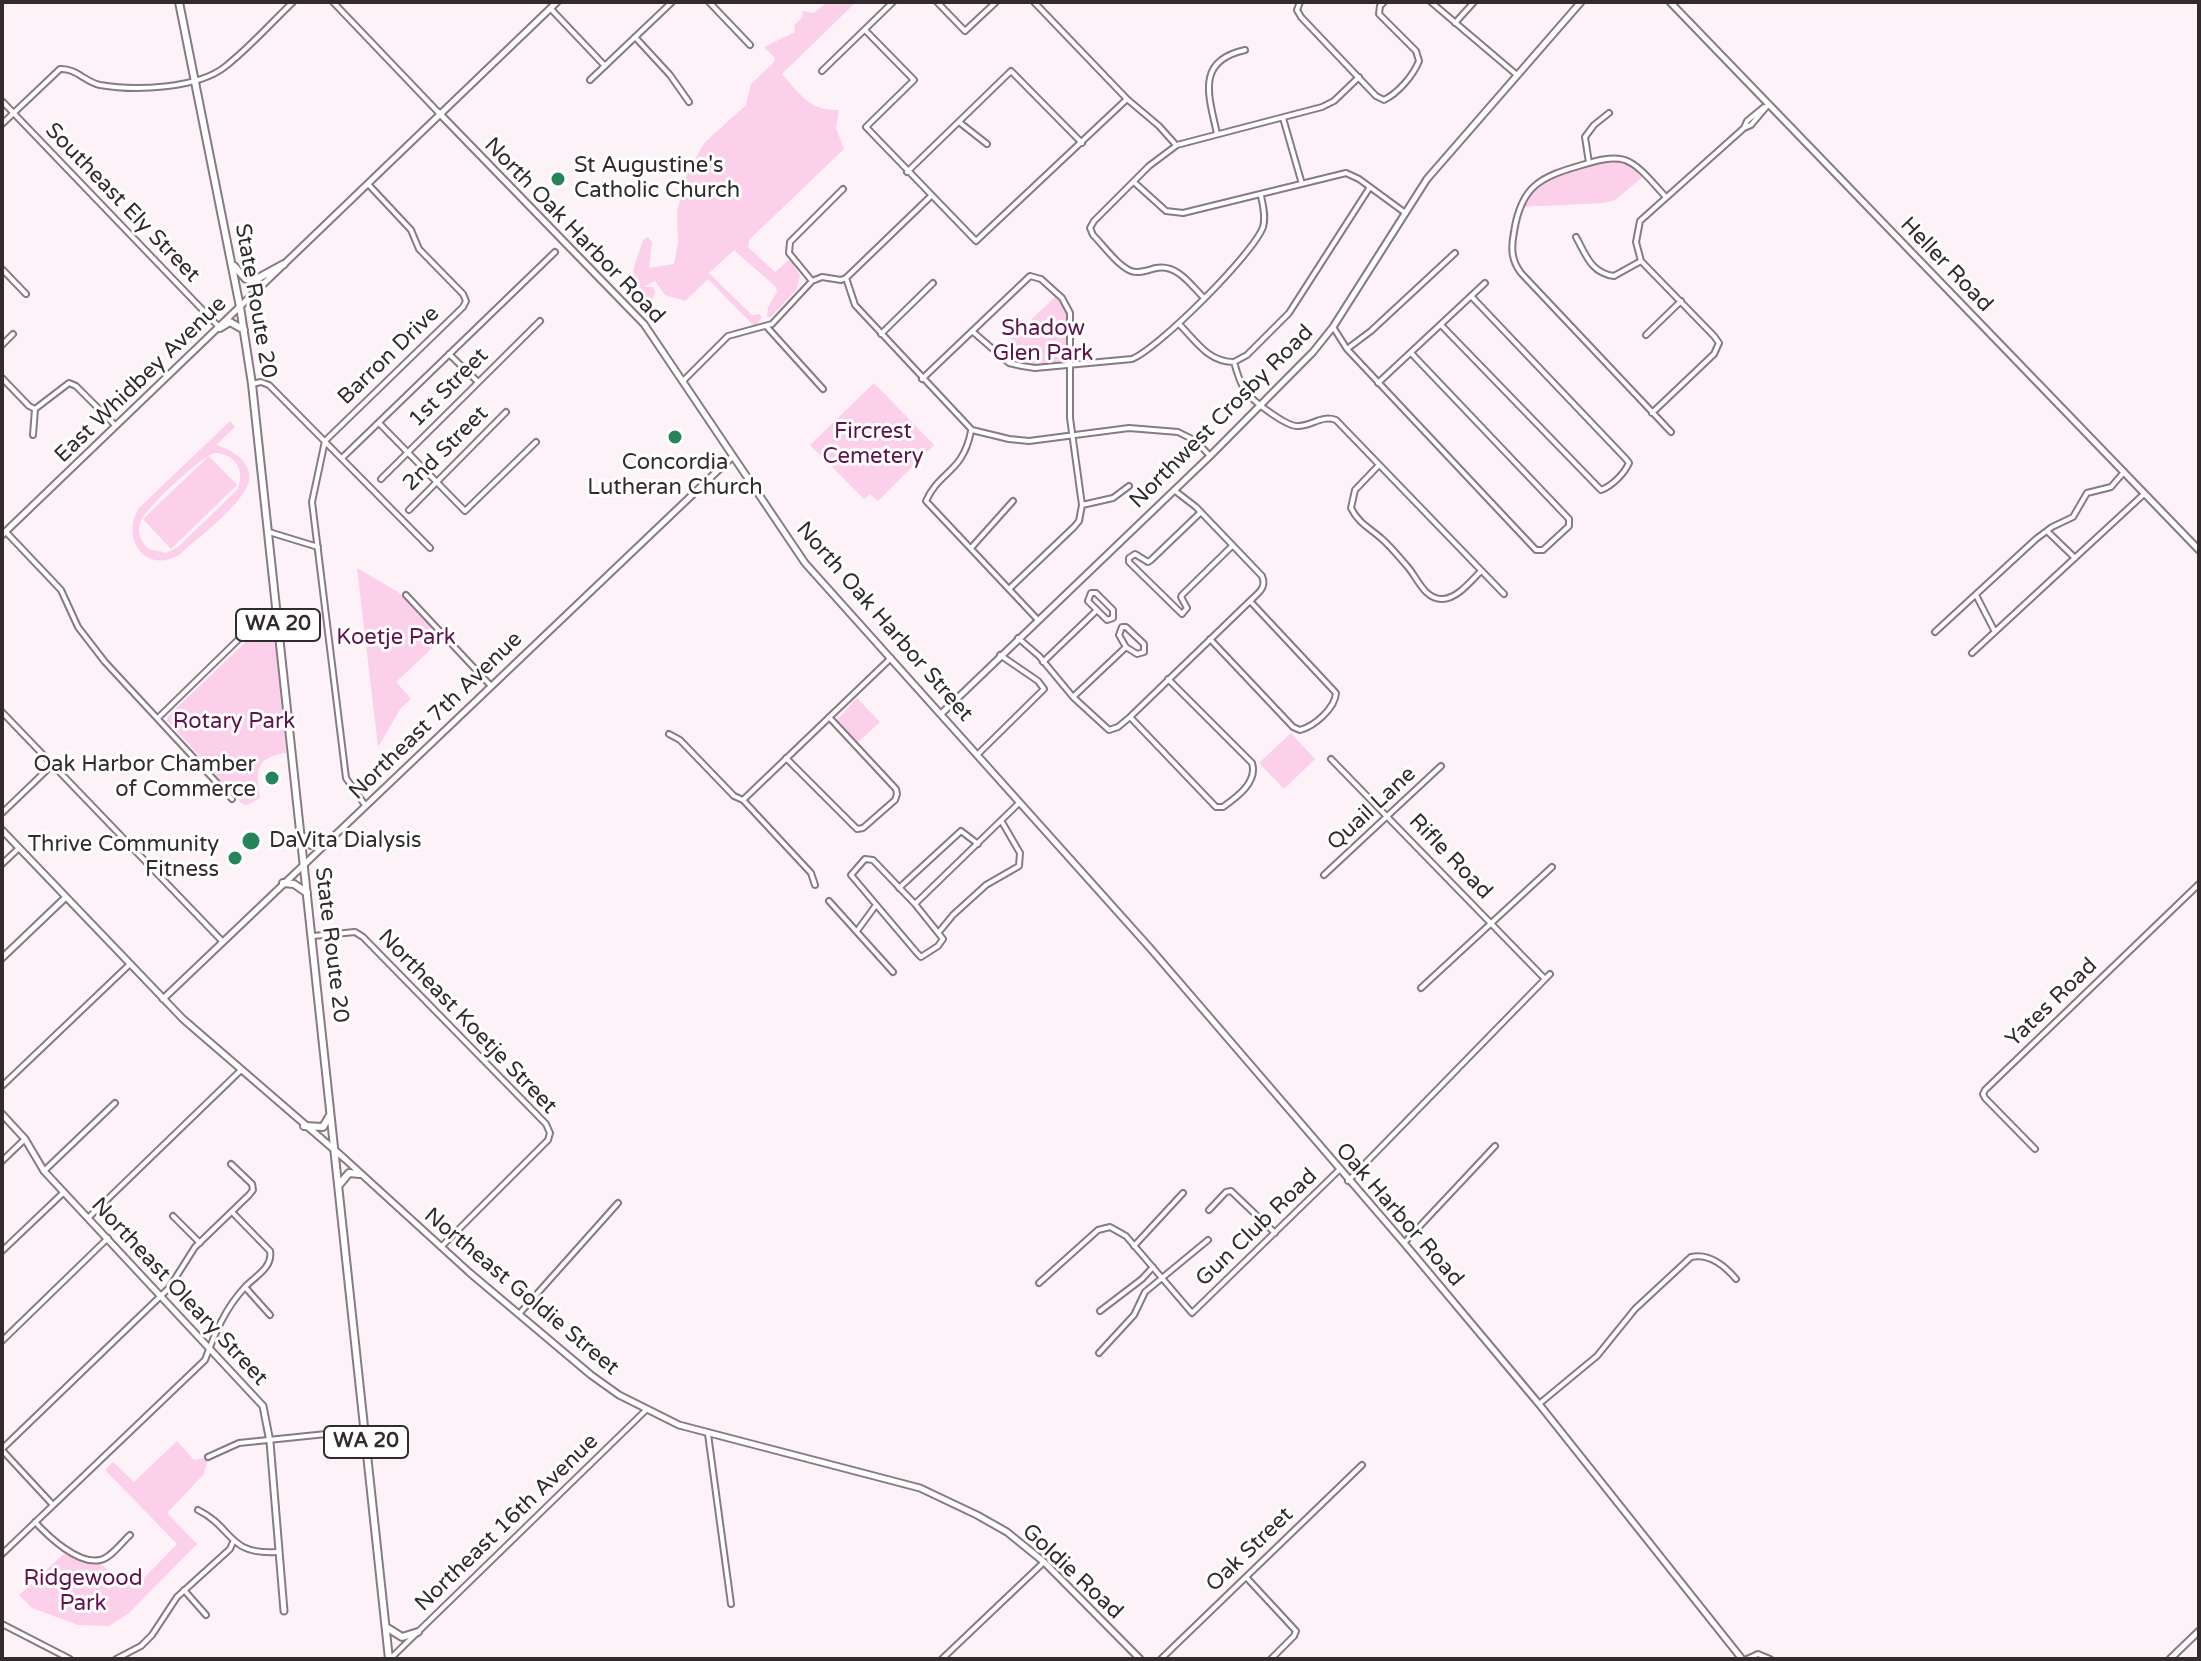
<!DOCTYPE html>
<html>
<head>
<meta charset="utf-8">
<style>
  body { margin:0 }
  #map { position:relative; width:2201px; height:1661px; overflow:hidden; background:#fef2f9; font-family:"Varela Round",sans-serif }
  canvas { display:block }
  .frame { position:absolute; inset:0; border:4px solid #312b2e; pointer-events:none }
</style>
</head>
<body>
<div id="map">
<canvas width="2201" height="1661"></canvas>
<div class="frame"></div>
</div>
<script>
const ctx = document.querySelector('canvas').getContext('2d');
ctx.lineJoin = 'round';
function fill(path, color) {
  ctx.fillStyle = color;
  ctx.fill(path, 'evenodd');
}
function stroke(path, color, width, dash) {
  ctx.strokeStyle = color;
  ctx.lineWidth = width;
  ctx.lineCap = dash ? 'butt' : 'round';
  ctx.setLineDash(dash || []);
  ctx.stroke(path);
}
function label(font, color, halo, rows, align = 'center') {
  ctx.font = font + ' "Varela Round",sans-serif';
  ctx.lineWidth = 6;
  ctx.setLineDash([]);
  ctx.textBaseline = 'middle';
  ctx.strokeStyle = halo;
  ctx.fillStyle = color;
  for (const [text, x, y, turn = 0] of rows) {
    ctx.save();
    ctx.translate(x, y);
    ctx.rotate((+turn || 0) * Math.PI / 180);
    ctx.textAlign = isNaN(turn) ? turn : align;
    if (halo) ctx.strokeText(text, 0, 0);
    ctx.fillText(text, 0, 0);
    ctx.restore();
  }
}
const green = new Path2D(`
  M827,2H856L782,74C801,95 809,111 839,110L836,128L844,149L749,240L748,247L775,272L790,259L800,275L797,289L771,317H767L768,307L777,292L776,287L734,250L709,273L752,315L759,314L762,317L755,327L708,279L685,301L665,295L655,281L644,287H653L655,292L653,298L647,302L631,291L634,267L643,240L648,237L652,242L649,268L674,264L678,243L677,211L687,174L704,143L746,105L751,84L773,63L775,58L764,47L795,32L794,25L802,18L803,11L814,13Z
  M1616,158L1628,161L1645,175L1615,200L1604,203L1519,207L1541,179L1552,173Z
  M1058,294L1070,313L1069,363C1041,367 1019,370 996,353Z
  M874,383L934,445L878,501L870,494L864,499L810,445Z
  M230,421L235,427L216,445C238,451 261,470 243,494C226,517 200,536 179,555C146,574 121,540 138,509ZM215,453C235,454 245,469 238,489L178,547L166,553L149,549C141,542 136,532 141,521C146,508 201,456 215,453Z
  M209,456L237,485L171,549L143,519Z
  M357,568L398,592L442,639L396,682L411,699L401,708L378,747Z
  M268,631L275,635L286,753C254,758 256,771 260,798L247,805L242,804L167,720L169,715L253,635Z
  M857,698L880,722L857,743L837,720Z
  M1291,733L1315,759L1284,789L1259,763Z
  M177,1441L194,1460L208,1457L204,1474L167,1513L197,1544L129,1613L109,1626L78,1625L32,1608L19,1595L67,1551L97,1561L118,1578L138,1584L177,1544L105,1470L113,1462L134,1482Z`);
const minor = new Path2D(`
  M333,2L439,113
  M709,2L750,45
  M937,2L965,31L996,2
  M1034,2L1127,99L1159,126L1176,145
  M1300,2L1297,10L1301,17L1376,96L1384,100C1398,93 1413,76 1419,61L1416,51L1379,14L1380,6L1384,2
  M1431,2L1517,75
  M550,8L605,66
  M1455,23L1474,2
  M865,30L914,80L866,127L976,241L1127,99
  M635,37L670,75L689,102
  M822,71L893,2
  M590,80L672,2
  M2,101L219,327
  M1283,118L1302,184
  M959,122L987,144
  M2,124L60,69C76,68 85,82 100,85C134,91 198,89 226,66C250,47 271,23 293,2
  M1744,128L1747,121L1764,107
  M1217,134C1209,96 1195,61 1245,50
  M1589,163L1585,137L1594,125L1609,113
  M907,172L1011,71L1082,143
  M1135,183L1166,211L1183,213L1346,173L1359,179L1404,212
  M1666,197C1654,185 1641,166 1625,160C1612,156 1595,161 1582,165C1540,177 1521,186 1514,232C1511,248 1511,260 1521,273L1671,432
  M1576,237C1586,255 1591,273 1614,276L1641,261
  M2,269L26,294
  M846,278L855,305L972,430L1009,439L1029,441L1129,428L1178,432L1196,441L1210,456
  M812,281L789,253L790,242L843,189
  M1203,297C1190,284 1177,264 1156,268C1148,270 1139,274 1131,271C1117,265 1104,246 1093,235L1090,228L1094,221L1149,166L1177,145L1322,107L1334,101L1359,77
  M1179,324C1196,341 1208,362 1234,362C1237,373 1240,384 1246,392C1254,402 1288,428 1299,426C1314,425 1321,415 1336,420L1504,594
  M1442,326L1601,490C1612,486 1624,474 1629,463L1626,459L1471,296
  M767,327L823,389
  M1333,327L1347,349L1536,550H1543L1569,526V519L1412,354
  M972,331L1009,363L1022,366L1035,368L1132,359C1158,349 1254,253 1263,227C1266,217 1263,205 1261,196
  M881,334L933,283
  M1646,335L1681,301
  M2,345L13,334
  M1347,349L1371,331L1455,253
  M449,354L477,381
  M1234,362L1247,355L1289,313L1370,187
  M2,378L29,406L35,409
  M922,379L1030,276L1041,279L1062,298L1070,313V418L1082,505L1079,521L1074,527L1009,589
  M683,381L728,336L772,324L812,281L822,277L841,280L846,278L931,196
  M1378,383L1485,283
  M252,384L261,382L269,385L430,548
  M35,409L69,383L76,386L116,426
  M1652,413L1714,354L1719,343L1714,336L1641,261L1636,242L1640,221L1744,128L1751,125L1768,105
  M379,423L465,511L536,442
  M971,431C963,473 939,471 926,501L1038,620
  M33,435L35,409
  M325,441L312,502L346,778L365,805
  M325,441L463,307L466,301L463,294L419,249L411,230L368,184
  M342,458L555,252
  M1379,465L1355,490L1351,508C1358,523 1371,529 1382,539C1391,547 1399,557 1407,566C1417,577 1424,599 1442,599C1457,599 1471,581 1481,571
  M381,479L540,321
  M1082,505L1113,498L1129,486
  M409,510L506,412
  M1201,512L1151,560L1148,562L1135,554L1129,558V562L1182,614L1187,608L1181,597L1182,595L1232,546
  M2047,531L2075,558
  M6,532L61,590L78,627L105,662L232,799
  M269,532L318,547
  M971,548L1013,501
  M1091,593H1096L1113,610V618L1107,620L1088,601Z
  M406,595L491,686
  M1976,595L1995,632
  M1122,627H1126L1144,644V652L1137,654L1126,647L1119,635Z
  M1935,632L2036,539L2052,527L2073,517L2087,493L2111,487L2124,472
  M1018,638L1039,656L1073,697L1109,730L1118,727L1130,717L1250,601C1258,593 1267,588 1262,576L1196,507L1174,490
  M1210,639L1293,727L1300,730C1315,726 1335,708 1336,693L1250,601
  M1972,653L2144,494
  M1043,662L1096,611
  M1073,697L1126,647
  M2,712L222,941
  M1130,717L1216,807H1223C1237,797 1258,782 1252,763L1168,679
  M158,718L243,635L250,631L278,627
  M669,734L680,740L734,796L743,800L811,873L815,885
  M978,754L1044,689L1038,681L1000,655
  M786,758L857,829L863,828L895,800L897,794L896,789L829,717
  M1331,759L1545,979
  M743,800L891,658
  M2,813L52,765
  M2,864L19,848
  M1324,875L1441,766
  M899,888L961,831L978,844
  M829,901L893,972
  M915,904L873,860L865,859L851,875L917,953L921,957L938,946L943,939L915,904L1019,803
  M857,931L876,905
  M939,932L953,915L986,885L1019,866L1020,853L1002,822
  M313,936L355,932L363,937L546,1124L550,1133L548,1140L441,1247
  M1421,988L1552,867
  M2,1086L130,964
  M2035,1149L1985,1098L1983,1094L1985,1090L2199,884
  M2,1161L25,1139
  M44,1171L115,1103
  M1348,1181L1550,974
  M1209,1210L1226,1192L1231,1191L1275,1233
  M173,1216L200,1243
  M88,1218L241,1070
  M1404,1243L1495,1146
  M1134,1246L1183,1193
  M2,1251L64,1192
  M1039,1283L1098,1230L1110,1227L1126,1236L1192,1313L1339,1170
  M245,1287L270,1315
  M1100,1311L1142,1279L1153,1267
  M519,1314L618,1203
  M2,1341L108,1238
  M1099,1353L1134,1315L1145,1292L1208,1240
  M1539,1404L1597,1356L1635,1309L1691,1257C1709,1253 1725,1266 1736,1279
  M708,1434L731,1604
  M2,1449L169,1288L195,1247L249,1195L253,1190L252,1184L231,1164
  M2,1450L53,1505
  M208,1457L239,1443L365,1430
  M198,1510C234,1528 227,1555 277,1552
  M35,1522C48,1536 78,1565 100,1560C111,1558 122,1542 130,1535
  M2,1554L205,1360C215,1333 225,1308 246,1286C256,1276 273,1267 270,1251L232,1212
  M1246,1577L1296,1631L1294,1636L1271,1659
  M184,1590L206,1615
  M2,1624L70,1659
  M116,1659L141,1646L152,1635L177,1597L230,1549L233,1542
  M390,1659L646,1410
  M942,1659L1044,1562
  M1161,1659L1362,1465
  M1747,1659L1758,1654L1770,1659`);
const tertiary = new Path2D(`
  M1670,2L2199,550
  M439,113L644,324L805,563L1150,948L1404,1243L1539,1404L1742,1659
  M2,535L557,2
  M942,713L1210,456L1313,352L1333,327L1427,179L1581,2
  M2,830L183,1019L345,1159L470,1273L591,1375L619,1395L679,1425L920,1488L977,1515L1007,1532L1044,1562L1140,1659
  M2,958L66,897
  M163,999L732,457
  M2,1114L25,1139L44,1171L263,1406L270,1442L284,1611
  M2170,1659L2199,1631`);
const primary = new Path2D(`
  M179,2L240,307L252,384L389,1659
  M234,266L246,279L253,281L284,264
  M220,328L230,322L244,330
  M301,835L311,845L324,844
  M283,883L294,884L307,893
  M304,1126L323,1127L330,1115
  M339,1185L349,1173L360,1174
  M386,1627L402,1637L418,1632`);
const markers = [
  [558,179,8,"#26845b"],
  [675,437,8,"#26845b"],
  [272,778,8,"#26845b"],
  [251,841,10,"#26845b"],
  [235,858,8,"#26845b"]
];
const shields = [
  [278,625,84],
  [366,1442,84]
];
const shieldNames = [
  ["WA 20",278,625],
  ["WA 20",366,1442]
];
const poiNames = [
  ["St Augustine's",574,166],
  ["Catholic Church",574,191],
  ["Concordia",675,463,"center"],
  ["Lutheran Church",675,488,"center"],
  ["Oak Harbor Chamber",256,765,"right"],
  ["of Commerce",256,790,"right"],
  ["DaVita Dialysis",269,841],
  ["Thrive Community",219,845,"right"],
  ["Fitness",219,870,"right"]
];
const streetNames = [
  ["Southeast Ely Street",122,203,46],
  ["North Oak Harbor Road",574,231,46],
  ["Heller Road",1946,265,46],
  ["State Route 20",255,301,80],
  ["Barron Drive",389,356,-44],
  ["East Whidbey Avenue",141,380,-44],
  ["1st Street",449,388,-45],
  ["Northwest Crosby Road",1222,417,-45],
  ["2nd Street",446,449,-45],
  ["North Oak Harbor Street",884,622,49],
  ["Northeast 7th Avenue",436,716,-44],
  ["Quail Lane",1372,809,-43],
  ["Rifle Road",1450,857,46],
  ["State Route 20",331,945,83],
  ["Yates Road",2052,1003,-44],
  ["Northeast Koetje Street",467,1022,46],
  ["Oak Harbor Road",1399,1215,49],
  ["Gun Club Road",1257,1228,-44],
  ["Northeast Oleary Street",179,1292,47],
  ["Northeast Goldie Street",521,1292,40],
  ["Northeast 16th Avenue",507,1523,-44],
  ["Oak Street",1250,1550,-44],
  ["Goldie Road",1072,1572,43]
];
const parkNames = [
  ["Shadow",1043,329],
  ["Glen Park",1043,354],
  ["Fircrest",873,432],
  ["Cemetery",873,457],
  ["Koetje Park",396,638],
  ["Rotary Park",234,722],
  ["Ridgewood",83,1579],
  ["Park",83,1604]
];
fill(green, '#fccfeb');
stroke(minor, '#887a83', 8);
stroke(tertiary, '#887a83', 9);
stroke(primary, '#887a83', 10);
stroke(minor, '#fff', 4);
stroke(tertiary, '#fff', 5);
stroke(primary, '#fff', 6);
for (const [x, y, r, color] of markers) {
  const dot = new Path2D();
  dot.arc(x, y, r, 0, 2 * Math.PI);
  ctx.fillStyle = color;
  ctx.fill(dot);
  stroke(dot, '#fff', 3);
}
for (const [x, y, w] of shields) {
  const box = new Path2D();
  box.roundRect(x - w / 2, y - 16, w, 32, 6);
  ctx.fillStyle = '#fff';
  ctx.fill(box);
  stroke(box, '#312b2e', 2);
}
label('bold 20px', '#312b2e', null, shieldNames);
label('22px', '#312b2e', '#fff', poiNames, 'left');
label('22px', '#312b2e', '#fff', streetNames);
label('22px', '#61124d', '#fff', parkNames);
</script>
</body>
</html>
